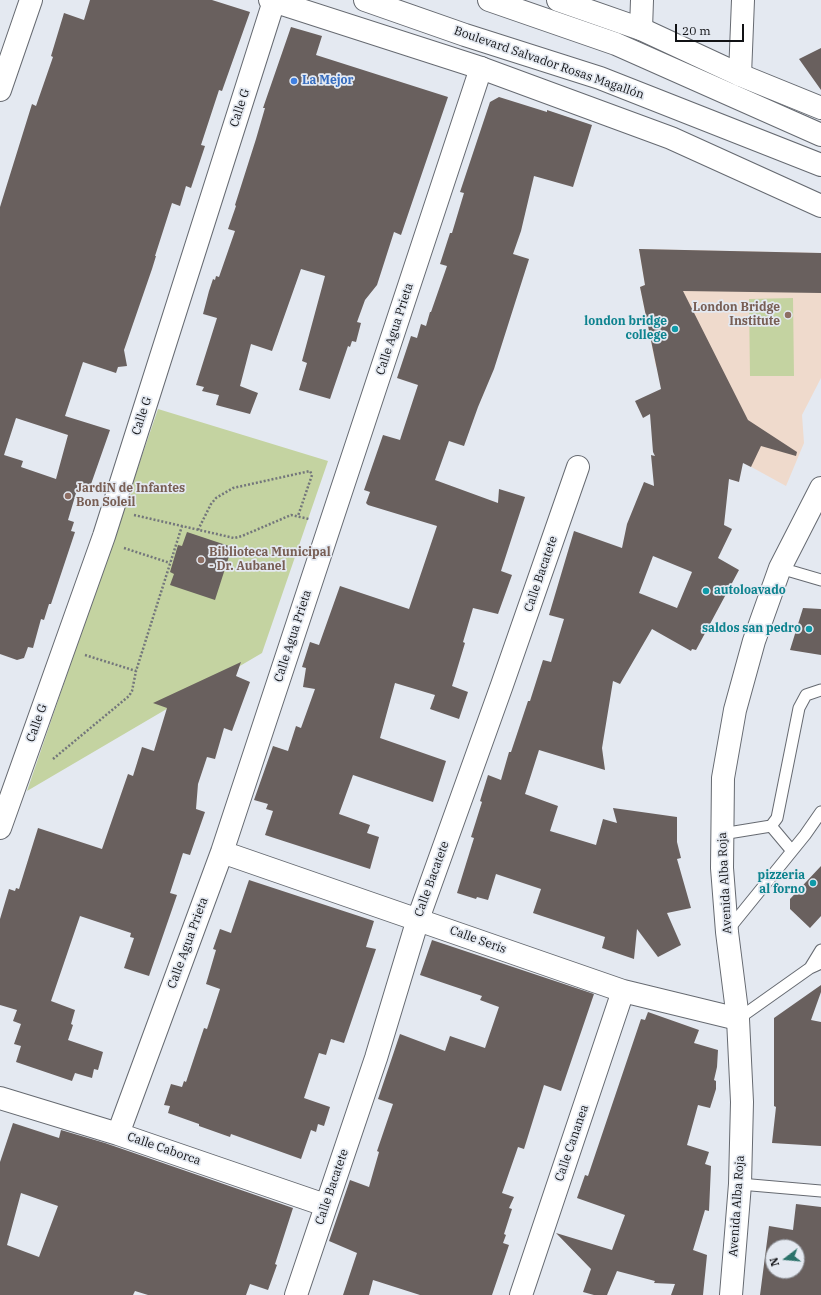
<!DOCTYPE html>
<html>
<head>
<meta charset="utf-8">
<style>
  body { margin:0 }
  #map { position:relative; width:821px; height:1295px; overflow:hidden; background:#e4e9f1; font-family:"IBM Plex Serif",serif }
  canvas { display:block }
  .north { position:absolute; left:765px; top:1239px; width:40px; height:40px; box-sizing:border-box; background:#e4e9f1; border:1px solid #909399; border-radius:50%; rotate:254deg; font-size:11px; font-weight:700; line-height:16px; text-align:center; color:#111215 }
  .north::after { content:''; display:block; margin:auto; width:14px; height:18px; background:#2b726a; clip-path:polygon(50% 0,100% 100%,50% 72%,0 100%) }
  .scale { position:absolute; left:675px; top:24px; width:69px; height:18px; box-sizing:border-box; border:2px solid #111215; border-top:0; padding-left:5px; font-size:12px; line-height:14px; white-space:nowrap; color:#111215; -webkit-text-stroke:3px #e4e9f1; paint-order:stroke }
</style>
</head>
<body>
<div id="map">
<canvas width="821" height="1295"></canvas>
<div class="north">N</div>
<div class="scale">20 m</div>
</div>
<script>
const ctx = document.querySelector('canvas').getContext('2d');
ctx.lineJoin = 'round';
function fill(path, color) {
  ctx.fillStyle = color;
  ctx.fill(path, 'evenodd');
}
function stroke(path, color, width, dash) {
  ctx.strokeStyle = color;
  ctx.lineWidth = width;
  ctx.lineCap = dash ? 'butt' : 'round';
  ctx.setLineDash(dash || []);
  ctx.stroke(path);
}
function label(font, color, halo, rows, align = 'center') {
  ctx.font = font + ' "IBM Plex Serif",serif';
  ctx.lineWidth = 3.5;
  ctx.setLineDash([]);
  ctx.textBaseline = 'middle';
  ctx.strokeStyle = halo;
  ctx.fillStyle = color;
  for (const [text, x, y, turn = 0] of rows) {
    ctx.save();
    ctx.translate(x, y);
    ctx.rotate((+turn || 0) * Math.PI / 180);
    ctx.textAlign = isNaN(turn) ? turn : align;
    if (halo) ctx.strokeText(text, 0, 0);
    ctx.fillText(text, 0, 0);
    ctx.restore();
  }
}
const commercial = new Path2D(`
  M639,249L821,253V378L802,415L804,443L786,486L704,441L665,362L656,367L640,287L645,285Z`);
const green = new Path2D(`
  M793,298L794,376H750L749,299Z
  M158,409L328,461L262,653L27,791Z`);
const building = new Path2D(`
  M90,0H212L250,12L222,91L219,90L201,145L205,146L191,188L186,186L180,206L172,203L155,256H156L152,269L124,350L127,366L118,367L116,373L83,362L65,416L110,430L90,487L79,483L68,520L74,522L71,531L75,532L51,604H49L44,620L41,619L33,648L28,647L24,658L17,660L0,654V207L32,104L36,106L53,57L51,56L64,13L84,20ZM16,418L68,435L56,479L21,467L23,461L4,455Z
  M291,27L322,36L316,55L448,97L401,235L394,232L377,285L365,300L357,322L361,323L356,342L352,341L350,347L348,346L330,399L299,390L307,363L302,361L325,276L301,269L272,351L251,344L240,386L258,393L250,414L216,405L219,395L202,391L204,387L196,385L217,318L203,314L209,291L213,279L215,280L216,276L219,277L235,231L228,229L236,206L235,205L256,139L265,108H263Z
  M821,48V90L799,59Z
  M499,97L547,112V110L592,125L573,187L534,176L521,231L513,254L529,259L494,369L478,407L464,446L449,441L435,480L498,503L499,489L525,497L501,571L512,575L498,614L473,608L463,642L465,643L452,686L468,692L459,719L430,709L435,695L395,683L380,738L446,761L433,802L353,775L339,814L370,825L367,833L379,837L370,869L265,835L273,811L266,809L268,804L254,800L273,746L288,751L296,726L301,728L315,689L303,687L306,668L302,667L310,642L319,645L340,586L409,609L437,526L368,505L366,503L370,492L364,490L383,435L400,440L418,385L397,378L411,336L417,338L421,324L426,326L430,312H431L447,266L440,264L450,233H452L464,193L460,192L490,102Z
  M639,249L821,253V293L683,291L748,420L797,452L796,456L761,446L751,467L743,463L739,482L729,479L724,525L732,529L718,558L739,570L696,650L692,649L691,651L652,629L620,684L613,681L602,748L605,770L539,750L525,794L558,806L550,831L596,845L603,819L617,823L613,808L677,817V842L681,858L677,859L691,908L667,913L681,945L658,957L637,929L634,959L602,948L605,937L533,913L541,889L496,874L488,900L477,897L476,899L457,893L474,838L471,837L482,802L480,801L488,775L501,780L509,752H511L528,701H530L543,660L551,662L564,619L549,615L574,531L622,548L627,524L644,482L654,486L651,455L655,456L653,452L650,414L643,418L635,401L661,389L640,287L645,285ZM653,556L692,572L677,608L639,593Z
  M187,532L232,547L215,600L170,585L174,574L170,572L178,545L182,546Z
  M803,608L821,609V655L790,650Z
  M241,662L236,676L250,682L232,731L224,728L215,759L207,757L198,784L196,809L205,812L190,855L183,853L170,893L177,895L149,976L124,968L134,938L130,937L131,933L80,916L51,1001L75,1010L71,1024L73,1025L68,1040L103,1052L98,1070L94,1069L92,1078L75,1073L72,1081L16,1062L21,1046L14,1044L21,1024L13,1021L17,1010L0,1005V919L9,889L15,891L16,888L19,889L38,828L102,849L128,774L133,776L142,747L154,751L167,708L153,703Z
  M821,866V916L810,928L790,909V899Z
  M249,880L374,921L366,947L376,949L344,1043L331,1039L326,1055L319,1053L304,1098L330,1107L324,1126L318,1124L316,1132L311,1130L301,1159L231,1134L230,1137L199,1126V1124L168,1113L170,1106L164,1105L171,1084L182,1087L184,1081L186,1082L204,1028L207,1029L220,989L206,984L216,950L213,949L220,929L231,933Z
  M432,940L594,994L561,1091L544,1085L524,1149L518,1147L502,1193L514,1197L509,1208L512,1209L504,1234L506,1235L503,1243L509,1245L492,1295H420L373,1280L369,1295H343L357,1253L329,1241L350,1180L369,1187L379,1152L377,1151L393,1104L378,1099L400,1034L445,1051L450,1036L485,1048L499,1007L480,1000L482,996L420,975Z
  M821,985V992L811,1020L821,1022V1146L772,1143L776,1107L774,1106V1018Z
  M648,1012L699,1030L694,1043L718,1050L717,1067L714,1080L716,1081V1089L710,1108L698,1105L687,1145L709,1152L705,1164L711,1166L709,1211L705,1210L693,1250L707,1255L703,1295H671L675,1284L654,1283L655,1281L617,1271L607,1295H594L583,1292L591,1269L556,1233L612,1250L625,1215L577,1198L585,1175L588,1176L641,1019L645,1020Z
  M13,1123L59,1138L61,1130L105,1143L293,1208L275,1264L277,1265L268,1290L250,1284L246,1295H148L135,1291L133,1295H0V1162ZM21,1193L58,1206L39,1257L7,1245Z
  M796,1204L821,1207V1295H760L769,1226L793,1230ZM773,1247H797V1271H773Z`);
const path = new Path2D(`
  M134,515L234,538L242,536L291,515L309,519
  M198,530L211,504L216,498L233,488L310,471L312,475L298,516
  M124,548L170,563
  M85,655L136,671L182,526
  M53,759L129,696L132,691L136,671`);
const service = new Path2D(`
  M780,568L821,580
  M771,826L792,851
  M722,834L771,826L777,818L799,708L806,695L821,690
  M728,930L805,835L821,812
  M810,968L821,950
  M738,1019L810,968L821,963
  M740,1184L821,1191`);
const minor = new Path2D(`
  M740,75L743,0
  M0,90L31,0
  M0,828L104,536L274,1
  M222,852L623,991L738,1019
  M0,1098L118,1134L325,1205
  M118,1134L222,852L481,68
  M296,1295L376,1058L418,919L502,685L578,467
  M521,1295L623,991`);
const tertiary = new Path2D(`
  M641,29L642,0`);
const secondary = new Path2D(`
  M270,0L481,68L671,138L821,206
  M558,0L641,29L740,75L821,108
  M731,1295L740,1184L742,1102L738,1019L727,932L722,868L723,778L735,710L754,641L780,568L821,488`);
const trunk = new Path2D(`
  M365,0L465,35L600,78L821,165
  M489,0L616,44L821,135`);
const markers = [
  [294,81,4,"#3f7fe0"],
  [788,315,4,"#8d6e63"],
  [675,329,4,"#0f9aa8"],
  [68,496,4,"#8d6e63"],
  [201,560,4,"#8d6e63"],
  [706,591,4,"#0f9aa8"],
  [809,629,4,"#0f9aa8"],
  [813,883,4,"#0f9aa8"]
];
const streetNames = [
  ["Boulevard Salvador Rosas Magallón",549,63,19],
  ["Calle G",240,108,-72],
  ["Calle Agua Prieta",395,329,-72],
  ["Calle G",142,416,-72],
  ["Calle Bacatete",541,574,-71],
  ["Calle Agua Prieta",293,636,-72],
  ["Calle G",37,723,-70],
  ["Calle Bacatete",432,879,-70],
  ["Avenida Alba Roja",725,883,-93],
  ["Calle Seris",478,940,20],
  ["Calle Agua Prieta",188,943,-70],
  ["Calle Cananea",572,1143,-71],
  ["Calle Caborca",164,1149,19],
  ["Calle Bacatete",332,1187,-71],
  ["Avenida Alba Roja",737,1206,-86]
];
const shopNames = [
  ["La Mejor",302,81]
];
const educationNames = [
  ["London Bridge",780,308,"right"],
  ["Institute",780,322,"right"],
  ["JardiN de Infantes",76,489],
  ["Bon Soleil",76,503],
  ["Biblioteca Municipal",209,553],
  ["- Dr. Aubanel",209,567]
];
const cultureNames = [
  ["london bridge",667,322],
  ["college",667,336],
  ["autoloavado",714,591,"left"],
  ["saldos san pedro",801,629],
  ["pizzeria",805,876],
  ["al forno",805,890]
];
fill(commercial, '#efdacc');
fill(green, '#c4d3a1');
fill(building, '#69605e');
stroke(service, '#666a71', 13);
stroke(minor, '#666a71', 24);
stroke(tertiary, '#666a71', 24);
stroke(secondary, '#666a71', 24);
stroke(trunk, '#666a71', 24);
stroke(path, '#73767b', 2.5, [2, 2]);
stroke(service, '#fff', 11);
stroke(minor, '#fff', 22);
stroke(tertiary, '#fff', 22);
stroke(secondary, '#fff', 22);
stroke(trunk, '#fff', 22);
for (const [x, y, r, color] of markers) {
  const dot = new Path2D();
  dot.arc(x, y, r, 0, 2 * Math.PI);
  ctx.fillStyle = color;
  ctx.fill(dot);
  stroke(dot, '#e4e9f1', 1.5);
}
label('12px', '#111215', '#e4e9f1', streetNames);
label('bold 12px', '#366cbe', '#e4e9f1', shopNames, 'left');
label('bold 12px', '#785e54', '#e4e9f1', educationNames, 'left');
label('bold 12px', '#0d838f', '#e4e9f1', cultureNames, 'right');
</script>
</body>
</html>
